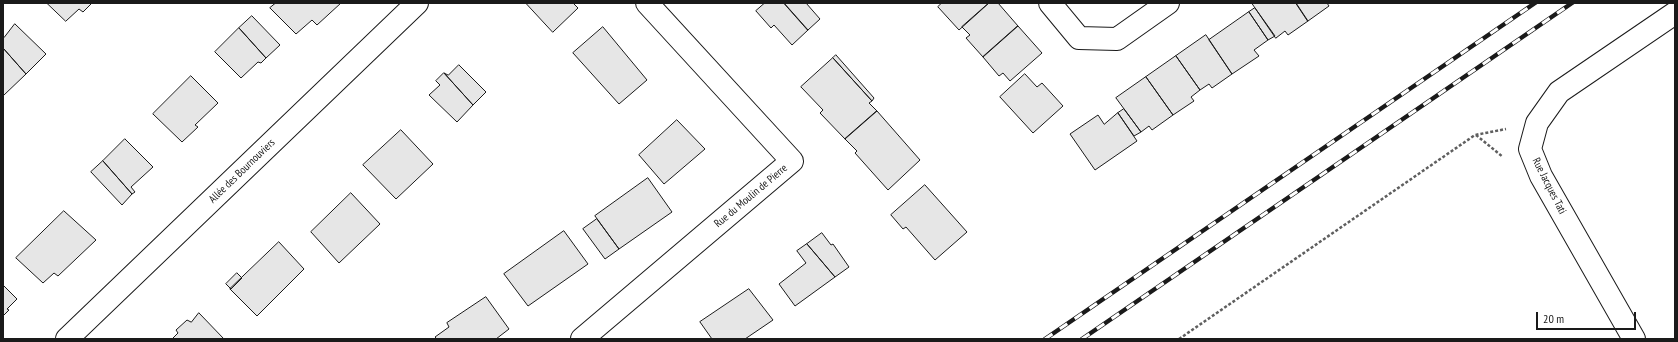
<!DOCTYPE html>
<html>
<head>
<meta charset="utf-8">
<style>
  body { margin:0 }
  #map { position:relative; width:1678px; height:342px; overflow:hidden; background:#fff; font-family:"PT Sans Narrow",sans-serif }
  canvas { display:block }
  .frame { position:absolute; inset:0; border:4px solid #1a1a1a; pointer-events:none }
  .scale { position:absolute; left:1536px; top:312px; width:100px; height:18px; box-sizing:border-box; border:2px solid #1a1a1a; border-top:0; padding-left:5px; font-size:12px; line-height:14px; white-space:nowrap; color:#1a1a1a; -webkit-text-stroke:3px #fff; paint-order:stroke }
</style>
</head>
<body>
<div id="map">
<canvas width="1678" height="342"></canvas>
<div class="frame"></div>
<div class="scale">20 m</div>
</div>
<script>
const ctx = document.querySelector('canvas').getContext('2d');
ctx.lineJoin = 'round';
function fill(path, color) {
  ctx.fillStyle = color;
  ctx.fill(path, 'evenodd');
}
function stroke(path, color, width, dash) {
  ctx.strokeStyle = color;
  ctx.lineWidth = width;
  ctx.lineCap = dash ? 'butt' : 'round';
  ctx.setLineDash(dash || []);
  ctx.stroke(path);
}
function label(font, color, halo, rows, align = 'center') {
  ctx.font = font + ' "PT Sans Narrow",sans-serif';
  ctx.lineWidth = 3;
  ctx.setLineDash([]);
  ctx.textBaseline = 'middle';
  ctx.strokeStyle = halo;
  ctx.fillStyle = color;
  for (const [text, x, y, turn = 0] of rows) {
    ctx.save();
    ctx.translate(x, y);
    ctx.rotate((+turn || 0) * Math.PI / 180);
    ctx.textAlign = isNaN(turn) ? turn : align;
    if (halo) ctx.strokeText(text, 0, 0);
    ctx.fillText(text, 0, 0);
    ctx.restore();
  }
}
const building = new Path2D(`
  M47,3H92L83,12L79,9L66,21Z
  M276,3H341L317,25L312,20L296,34L270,8Z
  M526,3H573L578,8L553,32Z
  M765,3H784L808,30L792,45L774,25L771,28L756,11Z
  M784,3H806L820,19L808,30Z
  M942,3H989L959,30L938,7Z
  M989,3H998L1018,26L983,57L966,38L970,35L962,27Z
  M1252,3H1296L1308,21L1288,35L1285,31L1276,38Z
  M1296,3H1327L1329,6L1308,21Z
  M1255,8L1275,36L1268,40L1249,12Z
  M1249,12L1268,40L1254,50L1259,56L1232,74L1209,40Z
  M252,16L280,45L266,58L239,28Z
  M15,24L46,54L26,74L3,48V36L4,37Z
  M1018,26L1042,53L1010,81L1003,73L999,76L983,57Z
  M603,27L647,80L619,104L573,53Z
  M239,28L266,58L261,63L258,62L241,78L215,52Z
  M1206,35L1232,74L1212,88L1209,84L1200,90L1176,56Z
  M3,48L26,74L3,96Z
  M836,55L874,98L872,101L833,58Z
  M1176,56L1200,90L1191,97L1194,101L1173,115L1146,77Z
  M833,58L872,101L869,103L877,111L845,139L820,113L823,110L801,87Z
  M459,65L486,92L473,105L444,73L448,75Z
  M444,73L473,105L457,122L429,95L440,85L436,81Z
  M1025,74L1037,87L1042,83L1063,106L1033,133L1000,97Z
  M191,76L218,103L195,125L198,127L182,142L153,114Z
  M1146,77L1173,115L1152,130L1149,126L1141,132L1116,98Z
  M1124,109L1141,132L1134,136L1118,113Z
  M877,111L920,160L888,190L855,153L857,151L845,139Z
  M1118,113L1137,141L1095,170L1070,134L1098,115L1104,124Z
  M677,120L705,149L664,184L639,155Z
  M401,130L433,164L396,199L363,165Z
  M125,139L153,167L131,187L135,192L132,194L103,161Z
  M103,161L132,194L122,205L91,172Z
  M648,178L672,212L619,249L595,216Z
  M925,185L967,232L935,260L906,227L903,229L891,215Z
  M351,193L380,224L339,263L311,232Z
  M64,211L96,240L58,276L54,273L43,283L16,258Z
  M597,219L619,249L605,259L583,229Z
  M564,231L588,264L528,306L504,274Z
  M822,233L831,245L833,244L849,267L835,277L807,244Z
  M279,242L304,269L257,316L230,289Z
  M807,244L835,277L795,306L779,284L806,263L797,251Z
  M237,273L242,278L231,289L226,284Z
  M3,285L17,299L7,309L9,310L3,316Z
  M749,289L773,320L745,339H712L700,322Z
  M486,297L509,329L496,339H437L435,337L449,327L447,323Z
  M199,313L224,339H172L178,333L176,330L187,320L191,322Z`);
const path = new Path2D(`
  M1476,135L1503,157
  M1179,339L1475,135L1506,129`);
const minor = new Path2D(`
  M1050,3L1079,38L1117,39L1168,3
  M67,339L417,3
  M582,339L792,161L647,3
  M1634,339L1541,176L1530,149L1537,123L1559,92L1675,13`);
const rail = new Path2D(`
  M1045,339L1535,3
  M1082,339L1572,3`);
const streetNames = [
  ["Allée des Bournouviers",242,171,-44],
  ["Rue Jacques Tati",1549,186,63],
  ["Rue du Moulin de Pierre",751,196,-40]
];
fill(building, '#e6e6e6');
stroke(building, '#1a1a1a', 1);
stroke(minor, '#1a1a1a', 24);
stroke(path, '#5f5f5f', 2.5, [3, 2]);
stroke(minor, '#fff', 22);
stroke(rail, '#1a1a1a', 4.5);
stroke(rail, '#fff', 3, [9]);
label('11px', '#1a1a1a', '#fff', streetNames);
</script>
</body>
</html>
